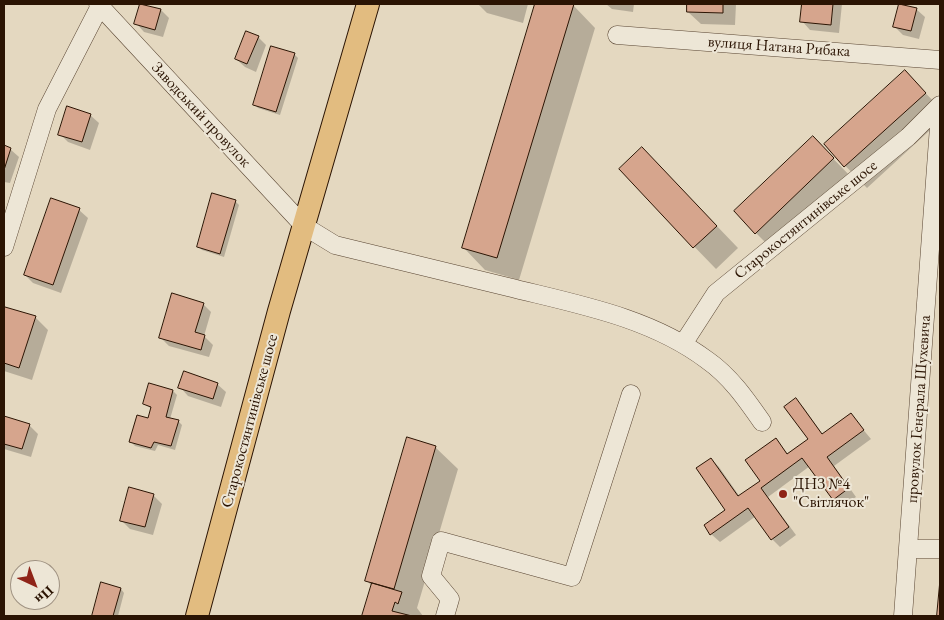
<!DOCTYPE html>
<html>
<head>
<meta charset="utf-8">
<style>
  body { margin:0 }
  #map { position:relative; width:944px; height:620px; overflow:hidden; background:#e4d8c0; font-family:"EB Garamond",serif }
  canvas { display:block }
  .frame { position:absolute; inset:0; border:5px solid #2b1403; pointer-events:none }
  .north { position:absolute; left:10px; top:560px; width:50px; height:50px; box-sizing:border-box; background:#ede6d6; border:1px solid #9f9282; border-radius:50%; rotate:137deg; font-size:14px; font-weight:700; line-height:20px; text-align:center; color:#2b1403 }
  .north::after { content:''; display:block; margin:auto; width:18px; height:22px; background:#8f2418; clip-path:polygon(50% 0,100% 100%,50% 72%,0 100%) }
</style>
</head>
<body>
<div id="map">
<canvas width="944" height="620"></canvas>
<div class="frame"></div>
<div class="north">Пн</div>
</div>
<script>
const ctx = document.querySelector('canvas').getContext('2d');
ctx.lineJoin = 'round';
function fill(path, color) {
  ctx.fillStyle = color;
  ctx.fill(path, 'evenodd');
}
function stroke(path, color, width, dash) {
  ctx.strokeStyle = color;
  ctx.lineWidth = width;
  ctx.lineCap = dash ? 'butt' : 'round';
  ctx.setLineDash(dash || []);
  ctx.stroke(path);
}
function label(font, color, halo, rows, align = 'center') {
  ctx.font = font + ' "EB Garamond",serif';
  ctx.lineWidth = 4;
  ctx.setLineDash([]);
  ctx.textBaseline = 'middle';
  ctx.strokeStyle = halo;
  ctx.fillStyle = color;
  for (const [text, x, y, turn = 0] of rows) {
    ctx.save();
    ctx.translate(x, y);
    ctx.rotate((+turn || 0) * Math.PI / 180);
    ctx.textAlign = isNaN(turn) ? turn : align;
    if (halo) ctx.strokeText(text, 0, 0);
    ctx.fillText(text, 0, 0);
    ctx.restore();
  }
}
const shadow = new Path2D(`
  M478,4H528L523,23L487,13Z
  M536,4H567L573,5L595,28L519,280L485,270L463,247Z
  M606,4H634L633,12L612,9Z
  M688,4H736L735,25L701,24L688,12Z
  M803,4H842L839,33L810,30L802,21Z
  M916,9L925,17L919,39L903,35L894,26Z
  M161,10L169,18L163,37L144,32L136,23Z
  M258,37L266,45L256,72L245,67L236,59Z
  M294,54L298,58L280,115L258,108L254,104Z
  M905,72L940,108V121L867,188L825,145Z
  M90,115L99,123L90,150L68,142L60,134Z
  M813,138L855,181L778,255L756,233Z
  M4,147L10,149L19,157L10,183L4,182Z
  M620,170L664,171L738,248L716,269Z
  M235,201L239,205L224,257L202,250L198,246Z
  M79,210L88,218L61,293L33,283L25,275Z
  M203,304L211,312L204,336L213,345L209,357L169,346L160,337Z
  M6,308L35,317L48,330L32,380L4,371V316Z
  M150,384L173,391L177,395L170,419L178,421L182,425L175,450L158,445L155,451L135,446L131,442L149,420L152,409L144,404Z
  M217,384L226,392L221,407L188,396L180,387Z
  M796,400L804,408L823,435L851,415L871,439L834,466L856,497L842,507L834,499L810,466L768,497L796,535L780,547L772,539L756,516L720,542L711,534L727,510L711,459L719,467L740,497L762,481L776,440L789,455L809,440Z
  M4,418L29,425L38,434L31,457L4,449Z
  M435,447L458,469L417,608L423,616H363L372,586L367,581Z
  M153,495L162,504L153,535L130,529L121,520Z
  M102,584L121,589L124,593L118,616H93Z`);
const building = new Path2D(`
  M140,4L161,9L155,30L134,24Z
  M535,4H574L497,258L462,248Z
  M687,4H723V13L687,12Z
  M802,4H833L831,25L800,22Z
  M899,4L917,8L911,31L893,27Z
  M246,31L259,36L247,64L235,59Z
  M271,46L295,53L276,112L253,105Z
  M905,70L926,93L844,167L824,144Z
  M67,106L91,114L82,142L58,135Z
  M813,136L834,158L755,234L734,211Z
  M4,145L11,148L4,170Z
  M642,147L717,226L693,248L619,169Z
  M212,193L236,200L220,254L197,247Z
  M51,198L80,208L53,285L24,275Z
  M172,293L204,303L195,332L205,335L201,350L159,338Z
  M5,307L36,316L19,368L4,363V312Z
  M184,371L218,383L213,399L178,388Z
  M149,383L173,390L166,417L179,420L171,446L154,442L151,448L129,442L137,415L148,418L151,407L143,404Z
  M796,398L822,434L851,413L864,430L827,457L849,488L833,500L802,458L761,488L789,527L771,540L748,508L710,535L704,525L725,510L696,468L711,458L738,496L760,481L745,460L776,438L787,454L808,439L784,407Z
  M4,416L30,424L22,449L4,444Z
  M407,437L436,446L394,589L365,581Z
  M129,487L154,494L145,527L120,521Z
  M940,580V616H937Z
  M101,582L121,588L113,616H92Z
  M372,583L402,592L398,604L395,602L392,611L412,616H362Z`);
const minor = new Path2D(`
  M98,4L304,226L335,245C392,259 450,273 508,287C576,304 650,317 707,360C730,376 746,399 762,422
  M617,35L940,60
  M4,247L47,109L101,4
  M683,344L716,293L908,137L940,105
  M908,549H940
  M445,616L450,599L431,576L441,541L572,577L631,394
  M903,616L940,113`);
const major = new Path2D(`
  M197,616L279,311L368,4`);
const markers = [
  [783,494,5,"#8f2418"]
];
const streetNames = [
  ["вулиця Натана Рибака",779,47,4],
  ["Заводський провулок",201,115,47],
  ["Старокостянтинівське шосе",806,220,-39],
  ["провулок Генерала Шухевича",919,409,-86],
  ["Старокостянтинівське шосе",250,421,-75]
];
const poiNames = [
  ["ДНЗ №4",793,485],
  ["\"Світлячок\"",793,503]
];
fill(shadow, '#0003');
fill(building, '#d6a58d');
stroke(building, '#2b1403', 1);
stroke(minor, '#594532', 19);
stroke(major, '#2b1403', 24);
stroke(minor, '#ede6d6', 18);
stroke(major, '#e2bc80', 22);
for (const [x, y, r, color] of markers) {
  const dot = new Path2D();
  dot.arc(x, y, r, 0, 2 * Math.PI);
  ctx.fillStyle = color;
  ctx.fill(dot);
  stroke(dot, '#ede6d6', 2);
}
label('16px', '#2b1403', '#ede6d6', streetNames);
label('16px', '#2b1403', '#ede6d6', poiNames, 'left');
</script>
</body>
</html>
